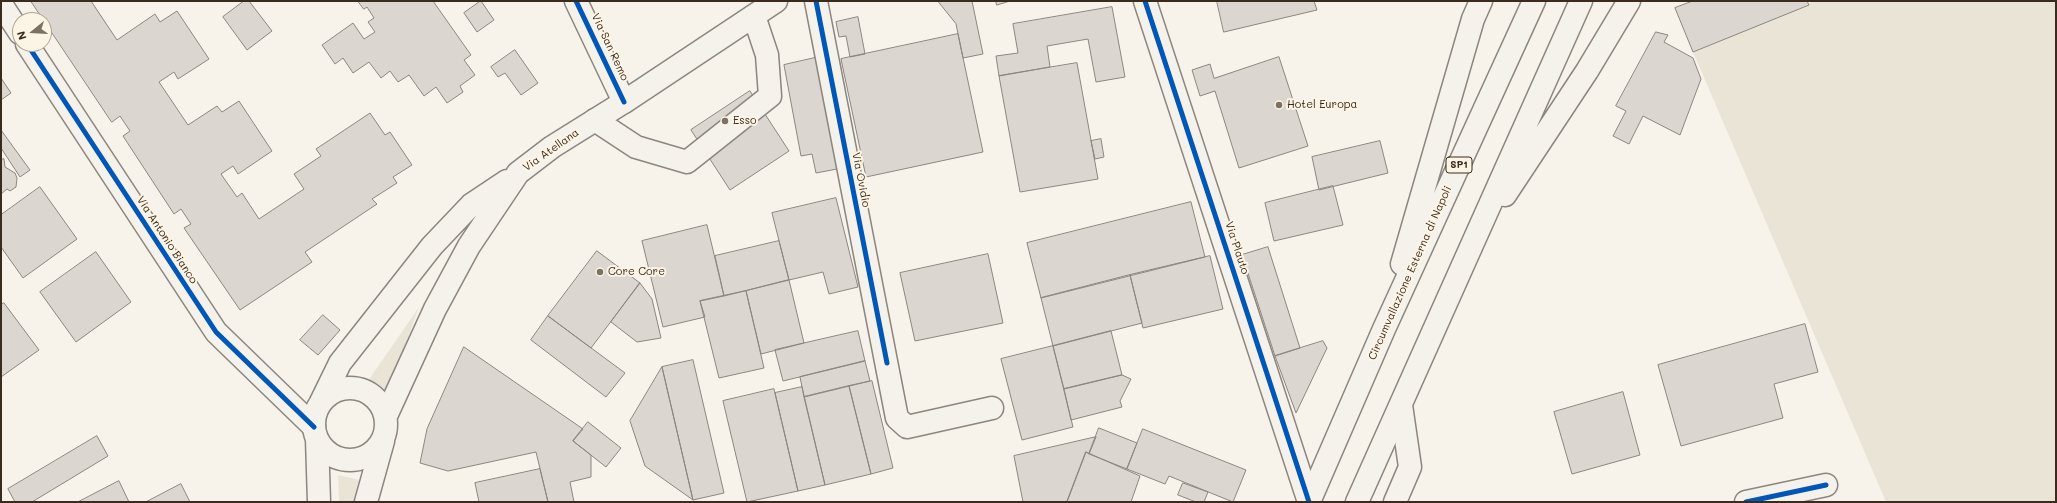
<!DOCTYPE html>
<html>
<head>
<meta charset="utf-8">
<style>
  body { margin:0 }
  #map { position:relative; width:2057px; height:503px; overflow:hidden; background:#f7f3ea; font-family:Mali,sans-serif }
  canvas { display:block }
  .frame { position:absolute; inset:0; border:2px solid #3b2a1e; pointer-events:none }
  .north { position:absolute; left:12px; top:12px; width:40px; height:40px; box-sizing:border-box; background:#fcf5e5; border:1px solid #afa495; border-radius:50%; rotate:252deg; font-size:11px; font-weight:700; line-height:16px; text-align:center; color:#3b2a1e }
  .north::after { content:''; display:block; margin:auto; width:14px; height:18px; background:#7d7065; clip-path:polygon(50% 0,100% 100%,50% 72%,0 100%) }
</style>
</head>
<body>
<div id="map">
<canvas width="2057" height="503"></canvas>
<div class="frame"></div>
<div class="north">N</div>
</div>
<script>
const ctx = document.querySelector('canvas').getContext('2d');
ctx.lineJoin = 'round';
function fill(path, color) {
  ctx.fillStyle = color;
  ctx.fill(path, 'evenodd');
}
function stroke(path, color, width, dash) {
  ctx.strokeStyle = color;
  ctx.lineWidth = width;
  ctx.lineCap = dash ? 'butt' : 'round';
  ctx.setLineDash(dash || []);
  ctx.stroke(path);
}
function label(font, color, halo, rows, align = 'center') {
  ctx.font = font + ' Mali,sans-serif';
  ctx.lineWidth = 4;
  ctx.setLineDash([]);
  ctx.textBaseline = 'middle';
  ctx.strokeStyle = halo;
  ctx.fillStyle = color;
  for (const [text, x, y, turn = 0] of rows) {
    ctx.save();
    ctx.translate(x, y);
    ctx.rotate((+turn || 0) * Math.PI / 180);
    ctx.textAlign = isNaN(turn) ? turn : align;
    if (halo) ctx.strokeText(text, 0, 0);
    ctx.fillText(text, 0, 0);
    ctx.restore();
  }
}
const green = new Path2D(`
  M1815,1H2056V502H1886L1693,52Z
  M419,307L388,392L368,381Z
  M338,475L363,481L357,502H339Z`);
const building = new Path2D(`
  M31,1H91L117,40L155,14L160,22L177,11L209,59L178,79L174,72L159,82L188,125L217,106L222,112L239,101L272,151L238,174L233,166L221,174L237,197L242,193L259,219L304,189L294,174L321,156L316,149L370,113L385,135L390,132L412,165L393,177L397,183L372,199L377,204L305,252L312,262L240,310L184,228L191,224L181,209L174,214L123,136L130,131L120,116L112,122Z
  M244,1H249L272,31L247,50L223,17Z
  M358,1H433L471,55L464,60L475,75L460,86L463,92L447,103L436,87L424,96L409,75L398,82L390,71L381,78L369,62L353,73L343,58L335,64L322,45L353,23L364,39L375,32L368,22L374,18L367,7L364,9Z
  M481,1L494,20L477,32L464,13Z
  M938,1H972L983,54L963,58L956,24Z
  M996,1H1010L997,5Z
  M1217,1H1314L1317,10L1224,32Z
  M1693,1H1807L1809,5L1693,52L1675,8Z
  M1112,7L1125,77L1096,82L1088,39L1047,46L1050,67L999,76L996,56L1018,53L1013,24Z
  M858,17L865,54L850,57L846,36L839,37L836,22Z
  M1656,32L1668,35L1664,42L1693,58L1701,79L1680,135L1643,116L1629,144L1613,136L1626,111L1616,106Z
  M958,34L983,152L866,177L841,59Z
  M515,50L538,83L521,95L505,73L498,77L491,67Z
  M819,57L837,169L816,173L812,154L801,156L784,65Z
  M1279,57L1308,146L1239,168L1215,91L1200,96L1192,70L1210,64L1214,78Z
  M1077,63L1098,179L1020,192L999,76Z
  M1,78L11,93L1,100Z
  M750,91L789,151L730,190L691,130Z
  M1,130L30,170L20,177L1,148Z
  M1101,139L1104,157L1095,159L1091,141Z
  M1380,141L1388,173L1319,190L1312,157Z
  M4,159L5,167L15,173L17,178L16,187L10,191L7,189L1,194V160Z
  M1333,186L1343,225L1274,241L1265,203Z
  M40,187L77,239L23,278L1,247V215Z
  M836,198L858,287L829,294L823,272L789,280L772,213Z
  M1191,202L1205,257L1041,298L1027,243Z
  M707,225L724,296L700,301L705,317L663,327L642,241Z
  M779,241L789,280L724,296L715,256Z
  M1268,247L1300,348L1275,356L1242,255Z
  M597,251L640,283L591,348L548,316Z
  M96,252L131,302L76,342L40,292Z
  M988,254L1003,323L915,341L900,273Z
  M1210,256L1223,309L1143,328L1130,275Z
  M1130,275L1142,323L1053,346L1041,298Z
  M789,280L804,343L761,354L746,291Z
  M640,283L652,299L661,338L637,342L611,322Z
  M746,291L764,368L719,378L700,301Z
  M4,303L39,350L1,377V305Z
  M323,315L340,330L318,355L300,340Z
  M548,316L625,373L606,397L531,340Z
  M1805,324L1818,372L1774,384L1783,418L1681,446L1658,365Z
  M858,331L865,361L783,381L775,350Z
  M1111,331L1122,375L1064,389L1053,346Z
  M1323,341L1327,348L1296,413L1275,356Z
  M1053,346L1073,427L1022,440L1001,359Z
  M464,347L583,429L573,441L591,455V477L570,482L574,502H548L536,452L448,471L420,463L427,429Z
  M693,360L724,493L693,500L662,367Z
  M865,361L870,381L804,397L800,377Z
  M662,367L693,500L645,466L630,421Z
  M1122,375L1131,379L1120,401L1122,407L1071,420L1064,389Z
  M872,381L893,468L871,474L849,386Z
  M849,386L871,474L825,485L804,397Z
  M802,387L825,485L798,491L775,393Z
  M774,389L798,491L747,502L723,401Z
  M1623,392L1640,455L1572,474L1554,412Z
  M588,422L621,448L606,467L573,441Z
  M1099,428L1137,443L1127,469L1089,454Z
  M1143,429L1246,470L1233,502L1169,476L1165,484L1127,469Z
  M97,436L108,456L32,502H15L8,489Z
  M1096,437L1089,454L1086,452L1067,502H1023L1014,456Z
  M1086,452L1140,476L1131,502H1067Z
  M540,469L548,502H479L475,483Z
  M119,481L129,502H78Z
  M1183,483L1208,492L1204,502H1196L1178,495Z
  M181,484L190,502H146Z`);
const minor = new Path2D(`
  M576,1L624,102
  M816,1L897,418L907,427L992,408
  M1145,1L1309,502
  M1,4L20,33
  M27,44L216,332L314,427
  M595,120L636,147L687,162L770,96L767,55L754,16
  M1395,502L1410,467L1401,405
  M1746,502L1826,485`);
const major = new Path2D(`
  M314 424a36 36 0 1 1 72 0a36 36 0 1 1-72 0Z
  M320,404L340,363L432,246L471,205L507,181
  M386,416L435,309L469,246L518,173L552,147L624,102L776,1
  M317,439L319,502
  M366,502L383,441`);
const highway = new Path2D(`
  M1505,195L1587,71L1629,1
  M1402,264L1473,19L1481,1
  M1309,502L1384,329L1534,1
  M1357,502L1581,1`);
const cycleway = new Path2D(`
  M576,1L624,102
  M816,1L887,363
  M1145,1L1309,502
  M27,44L216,332L314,427
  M1746,502L1826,485`);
const markers = [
  [1279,105,4,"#7d7065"],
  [725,121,4,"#7d7065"],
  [600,272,4,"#7d7065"]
];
const shields = [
  [1459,165,26]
];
const shieldNames = [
  ["SP1",1459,165]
];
const streetNames = [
  ["Via San Remo",610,47,65],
  ["Via Atellana",551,150,-35],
  ["Via Ovidio",861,180,79],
  ["Via Antonio Bianco",167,240,57],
  ["Via Plauto",1237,248,72],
  ["Circumvallazione Esterna di Napoli",1410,273,-66]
];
const poiNames = [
  ["Hotel Europa",1287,105],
  ["Esso",733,121],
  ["Core Core",608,272]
];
fill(green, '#eae4d7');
fill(building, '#dbd7d0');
stroke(building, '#8b867f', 1);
stroke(minor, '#8b867f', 25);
stroke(major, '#8b867f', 25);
stroke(highway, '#8b867f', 25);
stroke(minor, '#f5f2ec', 22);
stroke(major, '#f5f2ec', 22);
stroke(highway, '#f5f2ec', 22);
stroke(cycleway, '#0057b8', 5);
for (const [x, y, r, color] of markers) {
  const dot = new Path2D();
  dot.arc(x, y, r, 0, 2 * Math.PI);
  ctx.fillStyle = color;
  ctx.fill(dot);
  stroke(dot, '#fcf5e5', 1.5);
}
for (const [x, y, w] of shields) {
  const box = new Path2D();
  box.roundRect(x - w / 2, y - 8, w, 16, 3);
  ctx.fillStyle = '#fcf5e5';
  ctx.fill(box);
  stroke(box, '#3b2a1e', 1);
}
label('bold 10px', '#3b2a1e', null, shieldNames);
label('11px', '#3b2a1e', '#fcf5e5', streetNames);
label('11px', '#3b2a1e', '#fcf5e5', poiNames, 'left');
</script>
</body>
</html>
